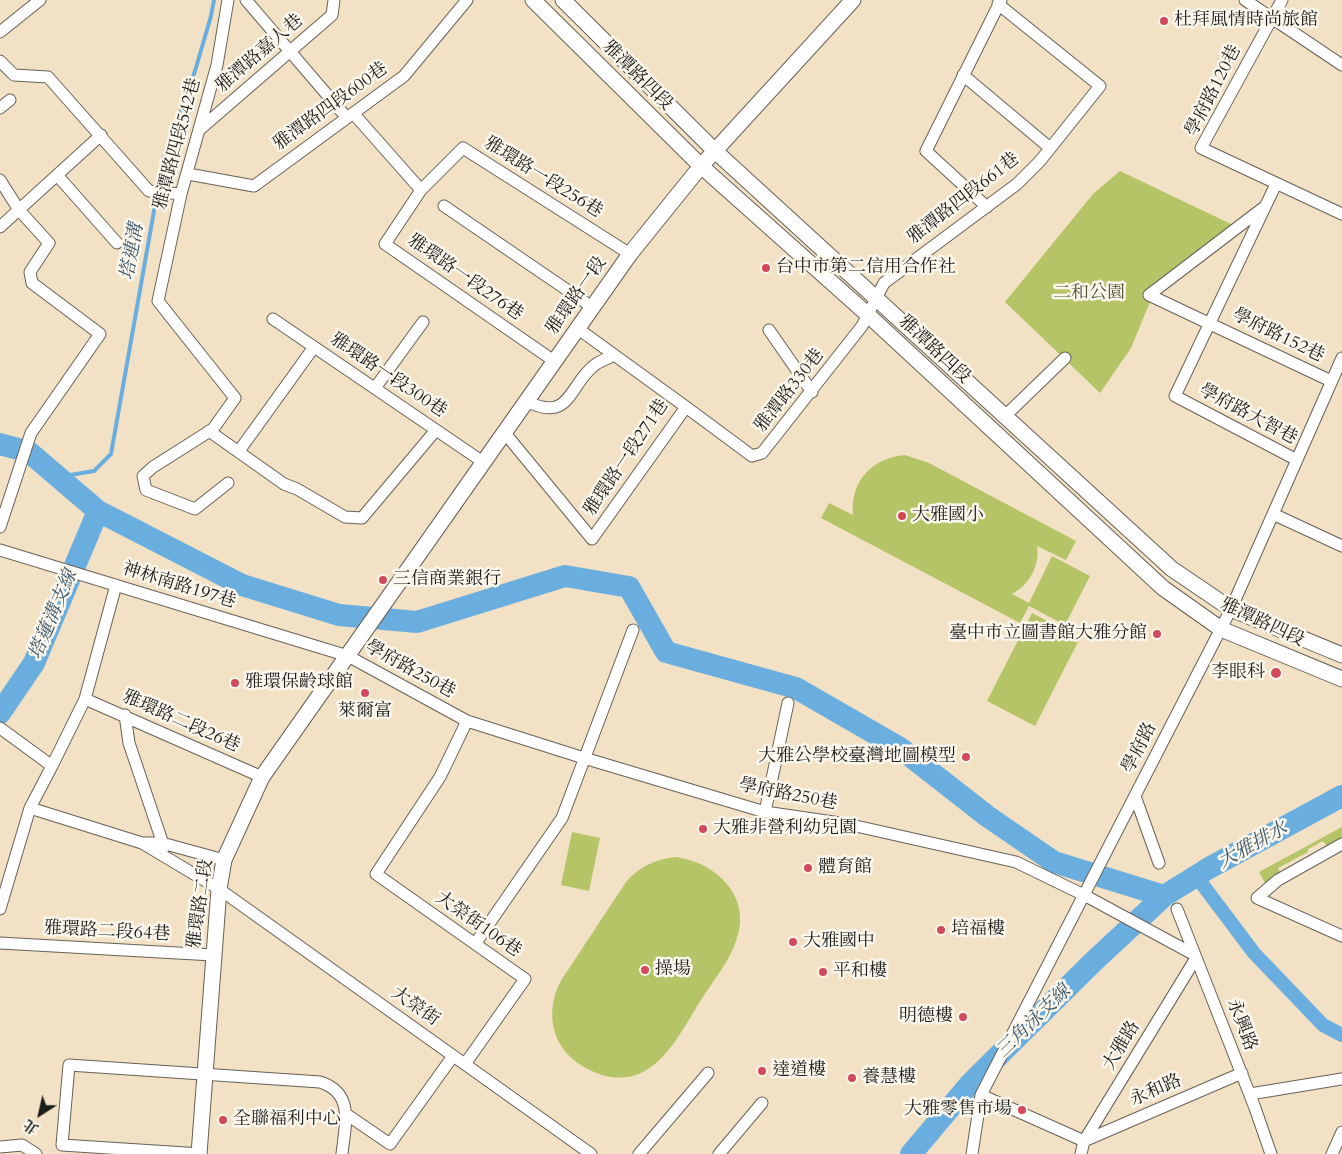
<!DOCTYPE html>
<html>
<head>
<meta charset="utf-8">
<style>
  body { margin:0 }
  #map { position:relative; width:1342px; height:1154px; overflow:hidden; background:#f2e1c4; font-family:Cardo,"Noto Serif TC",serif }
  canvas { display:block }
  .north { position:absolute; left:15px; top:1089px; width:50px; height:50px; -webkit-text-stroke:4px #fbf7ec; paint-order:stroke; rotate:215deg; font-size:14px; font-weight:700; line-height:20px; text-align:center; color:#1c1c1c }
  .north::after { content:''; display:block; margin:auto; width:18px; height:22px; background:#1c1c1c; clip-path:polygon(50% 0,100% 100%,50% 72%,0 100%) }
</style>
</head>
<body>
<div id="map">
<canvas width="1342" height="1154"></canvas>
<div class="north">北</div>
</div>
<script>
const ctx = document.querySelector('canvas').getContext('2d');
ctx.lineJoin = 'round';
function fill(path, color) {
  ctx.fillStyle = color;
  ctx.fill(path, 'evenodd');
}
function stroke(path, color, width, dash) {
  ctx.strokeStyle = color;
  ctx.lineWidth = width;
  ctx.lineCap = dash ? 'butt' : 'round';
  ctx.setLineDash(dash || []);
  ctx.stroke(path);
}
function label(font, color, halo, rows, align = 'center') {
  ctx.font = font + ' Cardo,"Noto Serif TC",serif';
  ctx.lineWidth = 5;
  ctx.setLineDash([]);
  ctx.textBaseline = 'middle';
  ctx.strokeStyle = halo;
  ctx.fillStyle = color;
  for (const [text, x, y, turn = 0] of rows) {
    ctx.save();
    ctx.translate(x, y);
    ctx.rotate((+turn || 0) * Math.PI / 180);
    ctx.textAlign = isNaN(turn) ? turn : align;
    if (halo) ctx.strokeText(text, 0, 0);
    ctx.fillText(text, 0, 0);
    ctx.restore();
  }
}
const green = new Path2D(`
  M1120,171L1235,226L1157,285L1131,348L1100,393L1005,302L1093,194Z
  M905,455L929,463L1076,541L1066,560L1037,546C1040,566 1029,585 1012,594L1029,603L1052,556L1090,576L1065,625L1029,606L1020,623L821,518L829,503L853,515C850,481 872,458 905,455Z
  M1032,613L1080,638L1035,726L987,701Z
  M1342,827V842L1330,850L1323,841L1308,849V852L1278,868L1282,876L1266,885L1259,872Z
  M572,832L600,838L589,891L561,885Z
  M675,857C716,862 753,897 736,941C729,962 713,981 701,1000C678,1036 655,1090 602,1075C587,1070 571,1061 562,1047C548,1026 550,1000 562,979L626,882C639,867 654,860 675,857Z`);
const stream = new Path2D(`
  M58,477L94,471L111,454L163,160L195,71L211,16L214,0`);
const canal = new Path2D(`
  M1196,876L1254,953L1323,1025L1342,1035`);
const river = new Path2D(`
  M0,444L29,452L98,511L242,585L339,615L417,622L565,576L629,587L666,652L796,688L900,748L987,816L1054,862L1164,896
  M0,713L34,663L98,511
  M911,1154L970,1084L1093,962L1164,896L1209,868L1342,796`);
const minor = new Path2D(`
  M228,0L217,65L181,194L158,301L235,398L213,429L153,467L143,476L146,490L195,509L228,483
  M246,0L347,118
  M1245,0L1342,65
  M1282,0L1201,148L1342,214
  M0,32L40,0
  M0,61L14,75L48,77L149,191L181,194
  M963,75L1050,148
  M0,108L10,100
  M353,113L421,190
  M199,130L332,15L334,0
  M188,174L254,186L404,76L467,0
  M57,175L117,243
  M0,180L19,210L49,243L30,272L32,283L100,334L31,433L0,527
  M1276,184L1175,396L1297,460
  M444,206L592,307
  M987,207L926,151L1001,0
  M1263,208L1149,295L1331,381
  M0,227L101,135
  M273,319L483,462
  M769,330L812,392
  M554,361L385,244L421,190L463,148L630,254
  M375,388L423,322
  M526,401C572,424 568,384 596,364C602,360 609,358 614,355
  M686,407L752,456L762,453L862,326L884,283L1017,184L1040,161L1100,86L998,4
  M1005,416L1065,358
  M209,431L284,484L297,489L345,517L362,518L436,430
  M504,432L592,539L686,407L577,328
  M239,451L314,347
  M1273,514L1342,546
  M0,550L348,656L467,721L584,758L765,812L847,824L1016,862L1084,895L1193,954
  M85,699L262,777
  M125,715L129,743L164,847
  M0,728L52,766L30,808L0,909
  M52,766L85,699L116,585
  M1135,796L1159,863
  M30,808L142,843H162L224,860
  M765,812L788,703
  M142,843L219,889L591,1154
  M1342,844L1278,880L1257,898L1342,936
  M1177,909L1255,1108L1271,1154
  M0,943L213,955
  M475,944L562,818L633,630
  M465,1064L525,979L376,874L440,777L467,721
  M1250,1094L1342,1079
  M981,1095L1084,1141L1242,1073
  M346,1114L390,1144L453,1056
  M0,1147L22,1145L36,1154
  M201,1154L62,1145L69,1065L320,1082C355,1093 345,1125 342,1154
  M639,1154L708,1073
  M719,1154L762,1103
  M972,1154L981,1095L1231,609L1342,358
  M1081,1154L1084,1141L1196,958
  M1332,1154L1342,1132`);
const tertiary = new Path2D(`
  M533,0L701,166L867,314L1163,588L1221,629L1342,679
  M563,0L715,151L1172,569L1231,609L1342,655
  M199,1154L219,889L224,860L262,777L630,254L701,166L853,0`);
const markers = [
  [1164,21,5,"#d1495b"],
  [766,268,5,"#d1495b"],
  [902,516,5,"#d1495b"],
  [383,580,5,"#d1495b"],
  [1157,634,5,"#d1495b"],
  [1276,673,6,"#d1495b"],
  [235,683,5,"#d1495b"],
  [365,693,5,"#d1495b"],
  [966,757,5,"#d1495b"],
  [703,829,5,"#d1495b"],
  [808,868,5,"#d1495b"],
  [941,930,5,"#d1495b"],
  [793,942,5,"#d1495b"],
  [645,970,5,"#d1495b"],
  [823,972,5,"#d1495b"],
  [963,1017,5,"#d1495b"],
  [762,1071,5,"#d1495b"],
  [852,1078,5,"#d1495b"],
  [1022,1110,5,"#d1495b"],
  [223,1120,5,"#d1495b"]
];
const poiNames = [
  ["杜拜風情時尚旅館",1174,21],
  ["台中市第二信用合作社",776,268],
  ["大雅國小",912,516],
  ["三信商業銀行",393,580],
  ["臺中市立圖書館大雅分館",1147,634,"right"],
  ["李眼科",1265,673,"right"],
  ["雅環保齡球館",245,683],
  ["萊爾富",365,712,"center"],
  ["大雅公學校臺灣地圖模型",956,757,"right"],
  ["大雅非營利幼兒園",713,829],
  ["體育館",818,868],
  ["培福樓",951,930],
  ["大雅國中",803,942],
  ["操場",655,970],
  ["平和樓",833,972],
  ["明德樓",953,1017,"right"],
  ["達道樓",772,1071],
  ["養慧樓",862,1078],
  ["大雅零售市場",1012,1110,"right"],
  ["全聯福利中心",233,1120]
];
const streetNames = [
  ["雅潭路嘉人巷",260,54,-41],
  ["雅潭路四段",637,76,45],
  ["學府路120巷",1214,91,-63],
  ["雅潭路四段600巷",331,107,-36],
  ["雅潭路四段542巷",178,144,-75],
  ["雅環路一段256巷",543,178,32],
  ["雅潭路四段661巷",964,199,-38],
  ["雅環路一段276巷",465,278,35],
  ["雅環路一段",577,296,-55],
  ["學府路152巷",1278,336,26],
  ["雅潭路四段",934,350,43],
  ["雅環路一段300巷",388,376,34],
  ["雅潭路330巷",790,391,-52],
  ["學府路大智巷",1248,415,28],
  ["雅環路一段271巷",627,458,-56],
  ["神林南路197巷",179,586,17],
  ["雅潭路四段",1262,623,25],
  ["學府路250巷",410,670,29],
  ["雅環路二段26巷",181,722,24],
  ["學府路",1140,748,-63],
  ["學府路250巷",788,795,11],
  ["雅環路二段",201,904,-82],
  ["大榮街106巷",478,925,35],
  ["雅環路二段64巷",107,932,3],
  ["大榮街",415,1007,35],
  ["永興路",1241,1025,69],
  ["大雅路",1122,1046,-59],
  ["永和路",1156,1091,-23]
];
const parkNames = [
  ["二和公園",1089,294]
];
const waterNames = [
  ["塔連溝",133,252,-80],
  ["塔蓮溝支線",54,615,-67],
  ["大雅排水",1253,846,-29],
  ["三角泳支線",1034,1022,-44]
];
fill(green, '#b4c467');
stroke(stream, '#6aaedf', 4);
stroke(canal, '#6aaedf', 14);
stroke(river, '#6aaedf', 22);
stroke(minor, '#676157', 13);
stroke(tertiary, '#676157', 17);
stroke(minor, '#fff', 11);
stroke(tertiary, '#fff', 15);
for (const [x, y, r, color] of markers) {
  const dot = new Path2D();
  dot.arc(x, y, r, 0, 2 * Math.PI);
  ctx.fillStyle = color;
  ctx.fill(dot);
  stroke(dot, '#fbf7ec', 2);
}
label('18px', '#1c1c1c', '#fbf7ec', poiNames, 'left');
label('18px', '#1c1c1c', '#fbf7ec', streetNames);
label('18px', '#515736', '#fbf7ec', parkNames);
label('italic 19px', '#3b566a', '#fbf7ec', waterNames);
</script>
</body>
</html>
